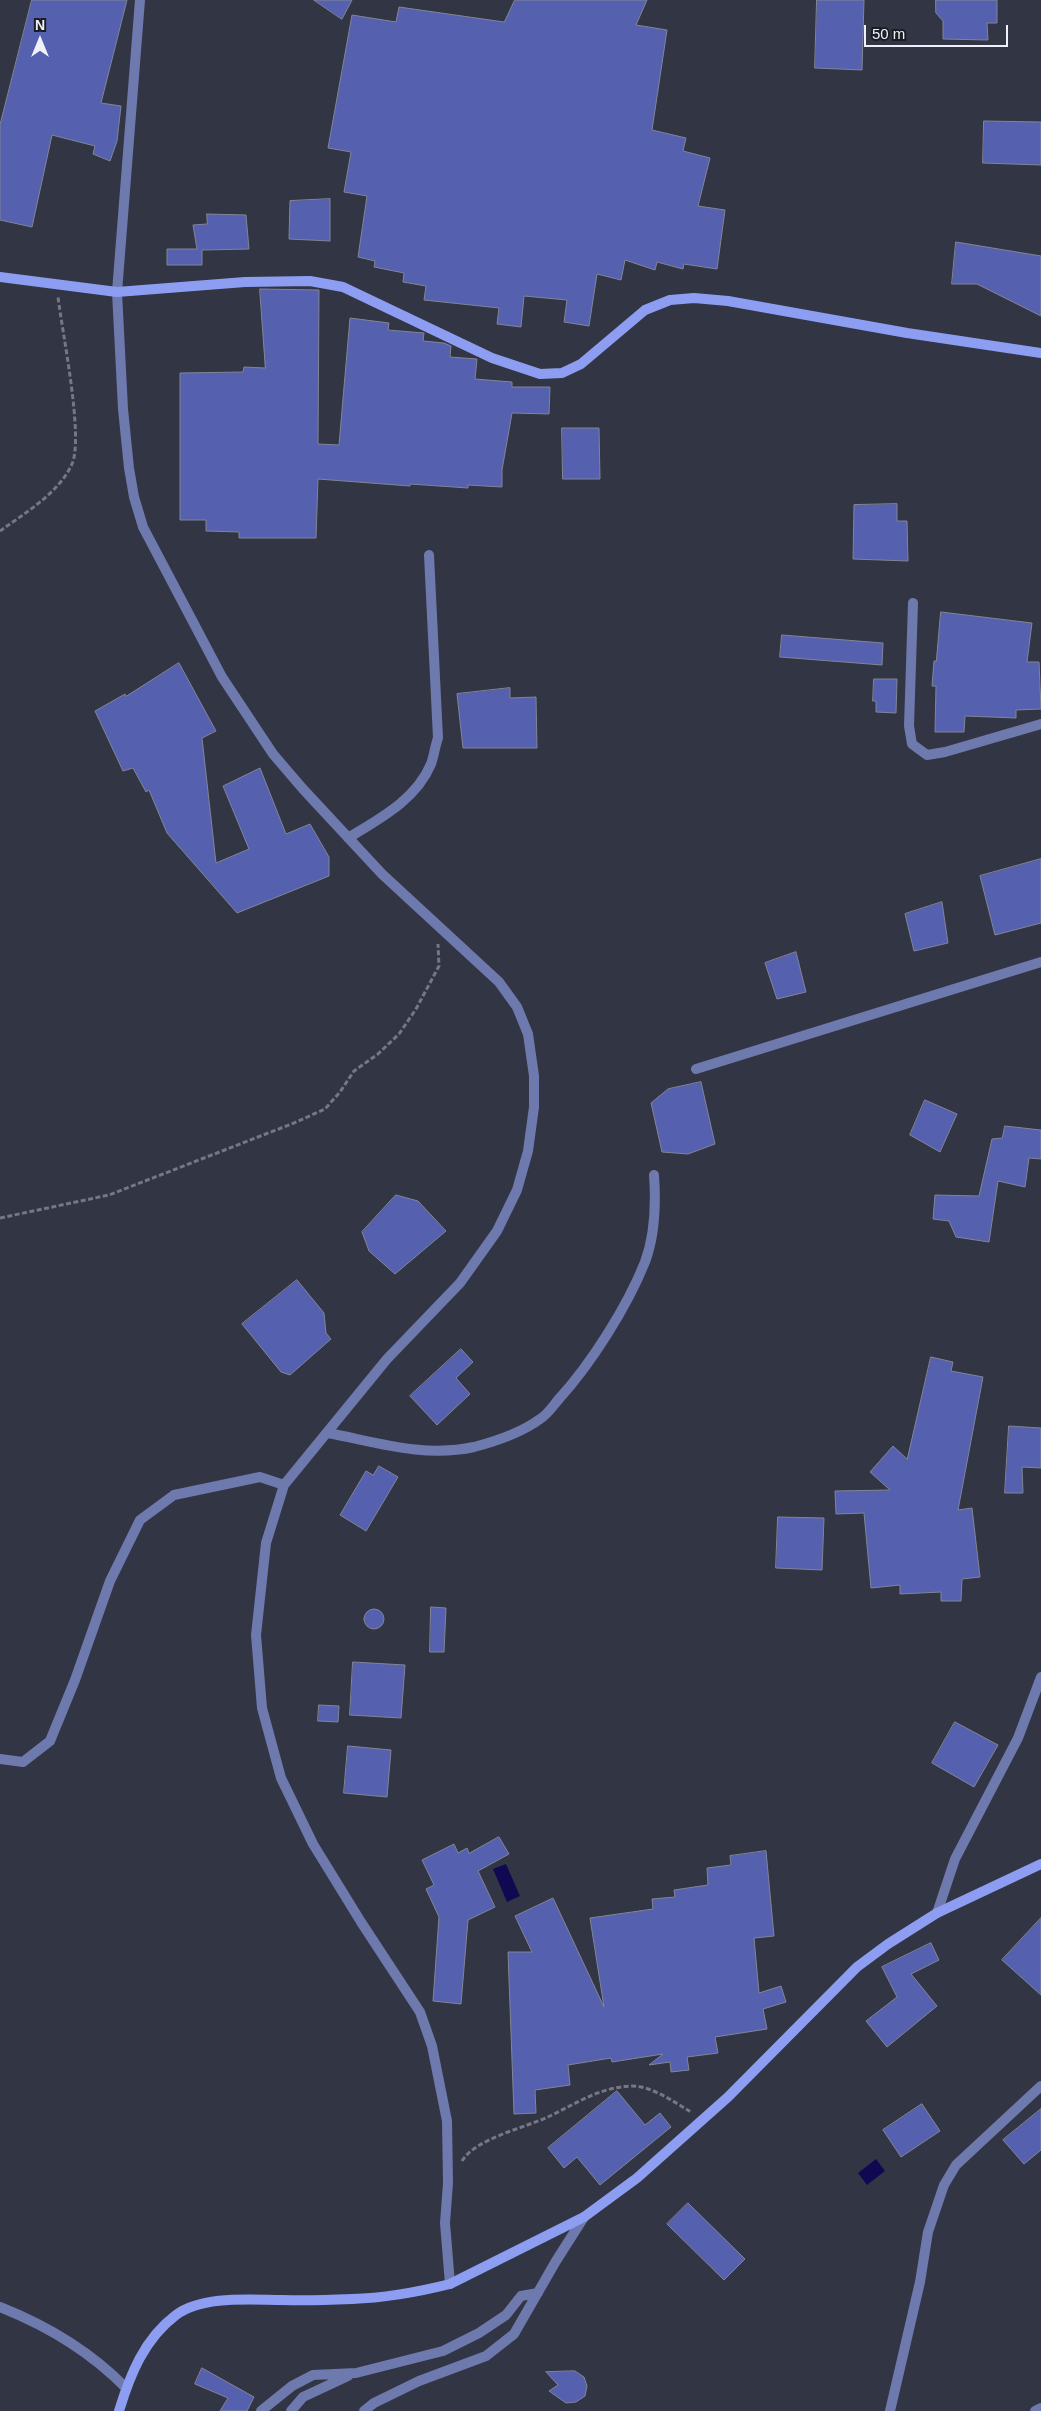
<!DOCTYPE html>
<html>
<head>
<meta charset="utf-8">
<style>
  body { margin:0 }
  #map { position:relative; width:1041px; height:2411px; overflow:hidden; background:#323544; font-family:Arial,sans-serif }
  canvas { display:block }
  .north { position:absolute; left:15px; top:15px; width:50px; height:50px; -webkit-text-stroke:4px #1c1d24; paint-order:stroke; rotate:0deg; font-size:14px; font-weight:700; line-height:20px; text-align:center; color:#eef0fa }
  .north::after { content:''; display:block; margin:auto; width:18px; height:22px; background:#eef0fa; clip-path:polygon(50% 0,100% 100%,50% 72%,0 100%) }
  .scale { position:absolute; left:864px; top:25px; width:144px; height:22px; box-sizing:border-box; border:2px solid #eef0fa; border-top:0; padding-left:6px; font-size:15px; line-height:18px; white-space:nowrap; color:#eef0fa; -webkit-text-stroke:4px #1c1d24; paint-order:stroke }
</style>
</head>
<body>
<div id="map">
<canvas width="1041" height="2411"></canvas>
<div class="north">N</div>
<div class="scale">50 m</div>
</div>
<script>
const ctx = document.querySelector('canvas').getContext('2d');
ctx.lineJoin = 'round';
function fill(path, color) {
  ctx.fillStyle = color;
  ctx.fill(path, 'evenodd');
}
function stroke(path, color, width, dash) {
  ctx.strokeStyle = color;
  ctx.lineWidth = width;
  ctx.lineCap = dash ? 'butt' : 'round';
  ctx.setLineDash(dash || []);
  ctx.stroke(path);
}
const water = new Path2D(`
  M506,1864L520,1896L507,1902L493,1869Z
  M876,2159L885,2171L867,2185L858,2173Z`);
const building = new Path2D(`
  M32,0H127L101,103L121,106L117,141L110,161L93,154L95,146L52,135L32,227L0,220V125Z
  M314,0H352L342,19Z
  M515,0H647L636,25L667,30L652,130L686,138L683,151L710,158L698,206L725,210L717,269L684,264L683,269L657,262L655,270L625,260L621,280L597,274L589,326L564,322L567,300L524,296L521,327L497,324L499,308L424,300L426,286L403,282L404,273L374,267L375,261L358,257L367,196L344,192L351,152L328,148L352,15L396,22L399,7L504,22Z
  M817,0H864L862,70L815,68Z
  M936,0H997V23H987L988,40L943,39V21L936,13Z
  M984,121L1041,122V165L983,163Z
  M330,199V241L289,239L290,201Z
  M207,214L246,215L249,249L202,250V265H167V249H197L193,225L207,224Z
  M956,242L1041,256V316L977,284H952Z
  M260,289L319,290L318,444L339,445L350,318L389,323L388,330L424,333L423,341L444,343L451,346L450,357L477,359L475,379L512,382V387H550L549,414L512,413L502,470V487L468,485V488L410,484V486L318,479L316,538H239V532L206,531V520H180V373L243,372L244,367L265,368Z
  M562,428H599L600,479H563Z
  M897,504V521H907L908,561L853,559L854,505Z
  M941,612L1032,623L1027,662H1039L1041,709L1016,710V718L965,716L964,732H935L936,686H932L934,661H936Z
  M782,635L883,643L882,665L780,657Z
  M179,663L216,731L202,738L216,863L249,849L223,786L260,768L286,834L310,824L329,857V876L237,913L167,833L149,790L146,792L133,768L123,771L95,711L125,694L126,696Z
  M874,679H897L896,713L876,712V701H873Z
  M510,688V698L536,697L537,748H463L457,694Z
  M1041,859V923L995,935L980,876Z
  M942,902L948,943L914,951L905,914Z
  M796,952L806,992L777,999L765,963Z
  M701,1082L715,1144L688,1154L662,1152L651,1103L668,1089Z
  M925,1100L957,1114L940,1152L910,1135Z
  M1005,1126L1041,1130V1159L1029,1158L1025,1187L998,1181L989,1242L956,1237L949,1221L933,1219L935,1195L979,1196L992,1139L1002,1138Z
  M396,1195L418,1201L446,1231L395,1274L369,1251L362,1232Z
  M297,1280L324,1313L326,1333L331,1339L290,1375L281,1372L242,1324Z
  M461,1349L473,1362L456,1378L470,1394L437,1425L410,1396Z
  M931,1357L953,1362L951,1371L983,1377L958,1510L972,1508L980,1577L962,1579L961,1601H941V1592L900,1594V1585L871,1588L864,1513L836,1514L835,1491L890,1490L870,1472L893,1446L907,1459Z
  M1009,1426L1041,1428V1468L1022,1467L1023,1493H1005Z
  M379,1466L398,1477L366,1531L340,1515L366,1471L373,1475Z
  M778,1517L824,1518L822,1570L776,1568Z
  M431,1607L446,1608L444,1652H430Z
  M364 1619a10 10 0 1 1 20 0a10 10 0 1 1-20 0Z
  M353,1662L405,1665L401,1718L350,1715Z
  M319,1705L339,1706L338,1722L318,1721Z
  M955,1722L998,1745L974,1787L932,1763Z
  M348,1746L391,1750L387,1797L344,1793Z
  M499,1837L509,1854L478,1871L495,1907L468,1920L461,2004L433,2001L439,1917L426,1889L434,1885L422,1860L454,1844L458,1853L467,1848L469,1853Z
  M766,1851L774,1936L754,1938L759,1993L781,1986L786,2002L763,2009L767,2029L715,2037L718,2053L687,2057L689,2070L671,2072L670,2062L649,2065L663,2054L612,2062L611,2058L568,2065L570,2085L535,2090L536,2113L514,2114L508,1952H532L515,1916L553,1898L604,2007L590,1918L653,1909L652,1899L675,1897L674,1890L708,1885L707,1868L731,1865L730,1856Z
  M1041,1918V1995L1002,1960Z
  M931,1943L939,1960L911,1974L937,2006L887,2047L866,2021L897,1997L882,1967Z
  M617,2091L645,2125L660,2113L671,2127L600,2185L577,2157L564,2168L548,2148Z
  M922,2104L940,2131L901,2157L883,2130Z
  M1041,2109V2150L1024,2164L1003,2140Z
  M688,2203L745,2259L724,2280L667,2224Z
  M202,2368L254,2397L247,2411H220L228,2398L195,2384Z
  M575,2371L584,2377L587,2386L585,2396L576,2402L566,2403L549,2391L558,2385L546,2372Z`);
const path = new Path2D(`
  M0,531C25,513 59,493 72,464C84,437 62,331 58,297
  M0,1218L109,1195L294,1123L325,1109L340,1092L354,1071L378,1054L399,1034L416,1009L439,966L438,944
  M462,2161C476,2138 525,2128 550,2116C577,2103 600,2087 632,2086C652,2086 674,2102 691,2112`);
const street = new Path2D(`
  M140,0L117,292L123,409L129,468L134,497L143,527L222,677L273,754L303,789L382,874L499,982L517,1007L528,1034L534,1076V1107L528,1151L517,1190L497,1231L460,1283L387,1359L284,1485L266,1543L256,1635L262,1708L281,1778L313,1844L361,1922L420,2012L432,2046L447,2121L448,2183L445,2223L450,2284
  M913,603L909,726L912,744L927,755L945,752L1041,724
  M348,838C379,819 416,800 431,764C434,756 435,746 438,738L429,555
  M696,1069L1041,962
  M328,1433C376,1442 424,1458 474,1447C497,1441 521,1433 540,1419C547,1415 553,1406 558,1400C591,1364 627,1307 645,1262C655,1235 656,1203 654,1175
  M0,1759L23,1762L50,1741L75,1680L110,1581L140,1520L174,1495L260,1477L284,1485
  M937,1913L955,1859L1018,1738L1041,1677
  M0,2307C48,2326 90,2351 126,2388
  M261,2411L292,2386L313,2375L356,2373L443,2351L479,2333L506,2315L521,2296L538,2293
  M291,2411L303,2397L348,2376
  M364,2411L374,2403L419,2381L486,2356L514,2334L556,2261L584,2217
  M890,2411L920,2282L928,2232L944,2185L956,2165L1041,2086
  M1035,2411L1041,2408`);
const secondary = new Path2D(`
  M0,277L117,292L245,282L310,281L343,287L492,358L540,374L562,373L581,364L645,310L670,300L694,298L728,301L907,333L1041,353
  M119,2411C130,2375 144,2339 176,2315C203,2295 252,2300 283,2300C306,2301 329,2300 352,2299C384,2298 418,2292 450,2284L584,2217L637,2178L728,2097L857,1967L888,1944L937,1913L1041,1864`);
fill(water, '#100952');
fill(building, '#5561af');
stroke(building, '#818596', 1);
stroke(path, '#757785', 3, [5, 2.5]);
stroke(street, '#6e79ae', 10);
stroke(secondary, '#8d9ef2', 10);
</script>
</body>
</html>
